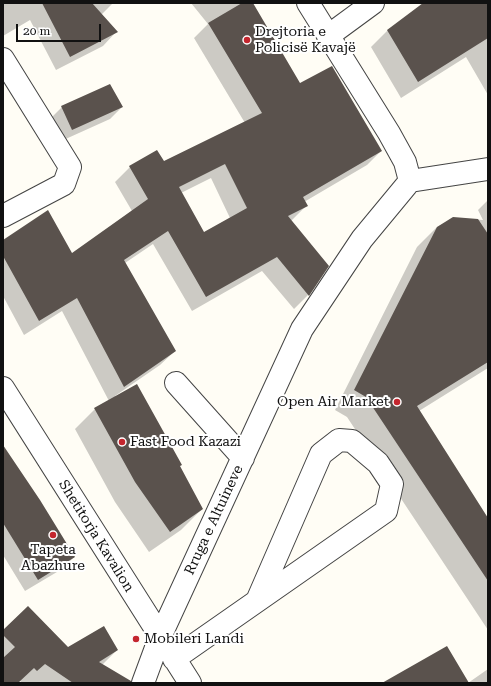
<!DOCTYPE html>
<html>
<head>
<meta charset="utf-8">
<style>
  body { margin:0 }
  #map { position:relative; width:491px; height:686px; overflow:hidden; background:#fffdf5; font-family:"Roboto Serif",serif }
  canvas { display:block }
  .frame { position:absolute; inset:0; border:4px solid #111; pointer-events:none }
  .scale { position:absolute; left:16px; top:24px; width:85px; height:18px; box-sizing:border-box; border:2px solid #111; border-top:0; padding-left:5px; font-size:12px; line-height:14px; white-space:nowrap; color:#111; -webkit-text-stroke:3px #fff; paint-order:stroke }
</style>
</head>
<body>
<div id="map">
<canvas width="491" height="686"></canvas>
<div class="frame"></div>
<div class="scale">20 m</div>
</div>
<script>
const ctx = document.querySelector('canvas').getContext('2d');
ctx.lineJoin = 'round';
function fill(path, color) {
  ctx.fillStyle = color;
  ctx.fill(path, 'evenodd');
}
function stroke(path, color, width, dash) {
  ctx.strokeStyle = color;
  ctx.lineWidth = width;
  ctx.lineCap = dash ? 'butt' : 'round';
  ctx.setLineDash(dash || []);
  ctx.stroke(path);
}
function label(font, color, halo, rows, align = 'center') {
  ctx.font = font + ' "Roboto Serif",serif';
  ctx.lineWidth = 4;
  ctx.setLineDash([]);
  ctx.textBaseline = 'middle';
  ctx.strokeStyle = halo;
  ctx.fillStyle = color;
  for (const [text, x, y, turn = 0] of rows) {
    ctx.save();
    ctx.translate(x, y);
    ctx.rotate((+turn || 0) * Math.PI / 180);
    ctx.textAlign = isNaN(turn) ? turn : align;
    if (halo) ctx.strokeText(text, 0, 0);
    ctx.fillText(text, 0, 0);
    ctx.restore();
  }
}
const shadow = new Path2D(`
  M3,3H113L101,15L116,32L103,46L56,70L30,20L3,36Z
  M191,3H252L300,84L381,151L367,165L304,202L306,206L291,221L328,266L308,295L294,309L262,271L192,311L153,244L125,263L175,351L160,365L115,396L181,465L179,467L202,509L181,530L149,552L115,502L75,429L95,409L109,401L62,311L24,335L3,296V241L72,254L132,211L115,182L130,167L157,152L163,162L245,123L194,38L208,24ZM211,178L230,218L204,233L181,193Z
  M425,3H488V95L466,57L401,98L371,47L388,30Z
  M62,107H122L110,119L59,142L50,119Z
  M488,200V368L419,411L488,520V630L347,417L335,410L417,247L437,227L454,218L483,220L478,210Z
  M3,447L74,557L62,569L25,591L3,555Z
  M3,631L68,649L117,650L102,665L111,683H22L20,681L17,683H3Z
  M488,669V683H468Z`);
const building = new Path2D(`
  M42,3H92L118,32L70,57Z
  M242,3H253L300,83L332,66L382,151L303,197L308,206L288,216L329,266L309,296L277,257L206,297L168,231L124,260L176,351L124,387L77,298L39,321L3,256V240L48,210L72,253L148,199L129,166L157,150L164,161L262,113L208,23ZM225,164L247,208L204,232L179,187Z
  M423,3H488V38L418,82L387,30Z
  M110,84L123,107L72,130L61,106Z
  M453,217L478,219L488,234V362L417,406L488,518V581L366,397L354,390L437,227Z
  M137,384L182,465L180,466L203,509L170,532L135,482L94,408Z
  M3,445L40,500L75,557L38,580L3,523Z
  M28,606L68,647L104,626L118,650L99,662L131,681V683H73L45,664L37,671L34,668L18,683H3V658L15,647L3,635V630Z
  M447,646L469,683H382Z`);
const minor = new Path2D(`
  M308,3L389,133L405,162L410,181
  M328,36L373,3
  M3,59L70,167L64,184L3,216
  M410,181L488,169
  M176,383L243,458
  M3,388L190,683
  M174,659L386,511L392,484L378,463L352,441L339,440L321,454L257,601
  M143,683L160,637L302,329L362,239L410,181`);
const markers = [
  [247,40,4,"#c4262e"],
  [397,402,4,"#c4262e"],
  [122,442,4,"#c4262e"],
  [53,535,4,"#c4262e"],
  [136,639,4,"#c4262e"]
];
const poiNames = [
  ["Drejtoria e",255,32],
  ["Policisë Kavajë",255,48],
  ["Open Air Market",389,402,"right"],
  ["Fast Food Kazazi",130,442],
  ["Tapeta",53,550,"center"],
  ["Abazhure",53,566,"center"],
  ["Mobileri Landi",144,639]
];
const streetNames = [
  ["Rruga e Altuineve",214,520,-65],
  ["Shetitorja Kavalion",96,536,58]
];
fill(shadow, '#0003');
fill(building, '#5a524d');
stroke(minor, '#444', 24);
stroke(minor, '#fff', 22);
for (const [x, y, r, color] of markers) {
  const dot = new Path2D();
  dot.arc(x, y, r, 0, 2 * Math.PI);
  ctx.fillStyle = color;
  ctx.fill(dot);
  stroke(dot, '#fff', 1.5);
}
label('14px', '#111', '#fff', poiNames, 'left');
label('14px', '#111', '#fff', streetNames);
</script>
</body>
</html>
